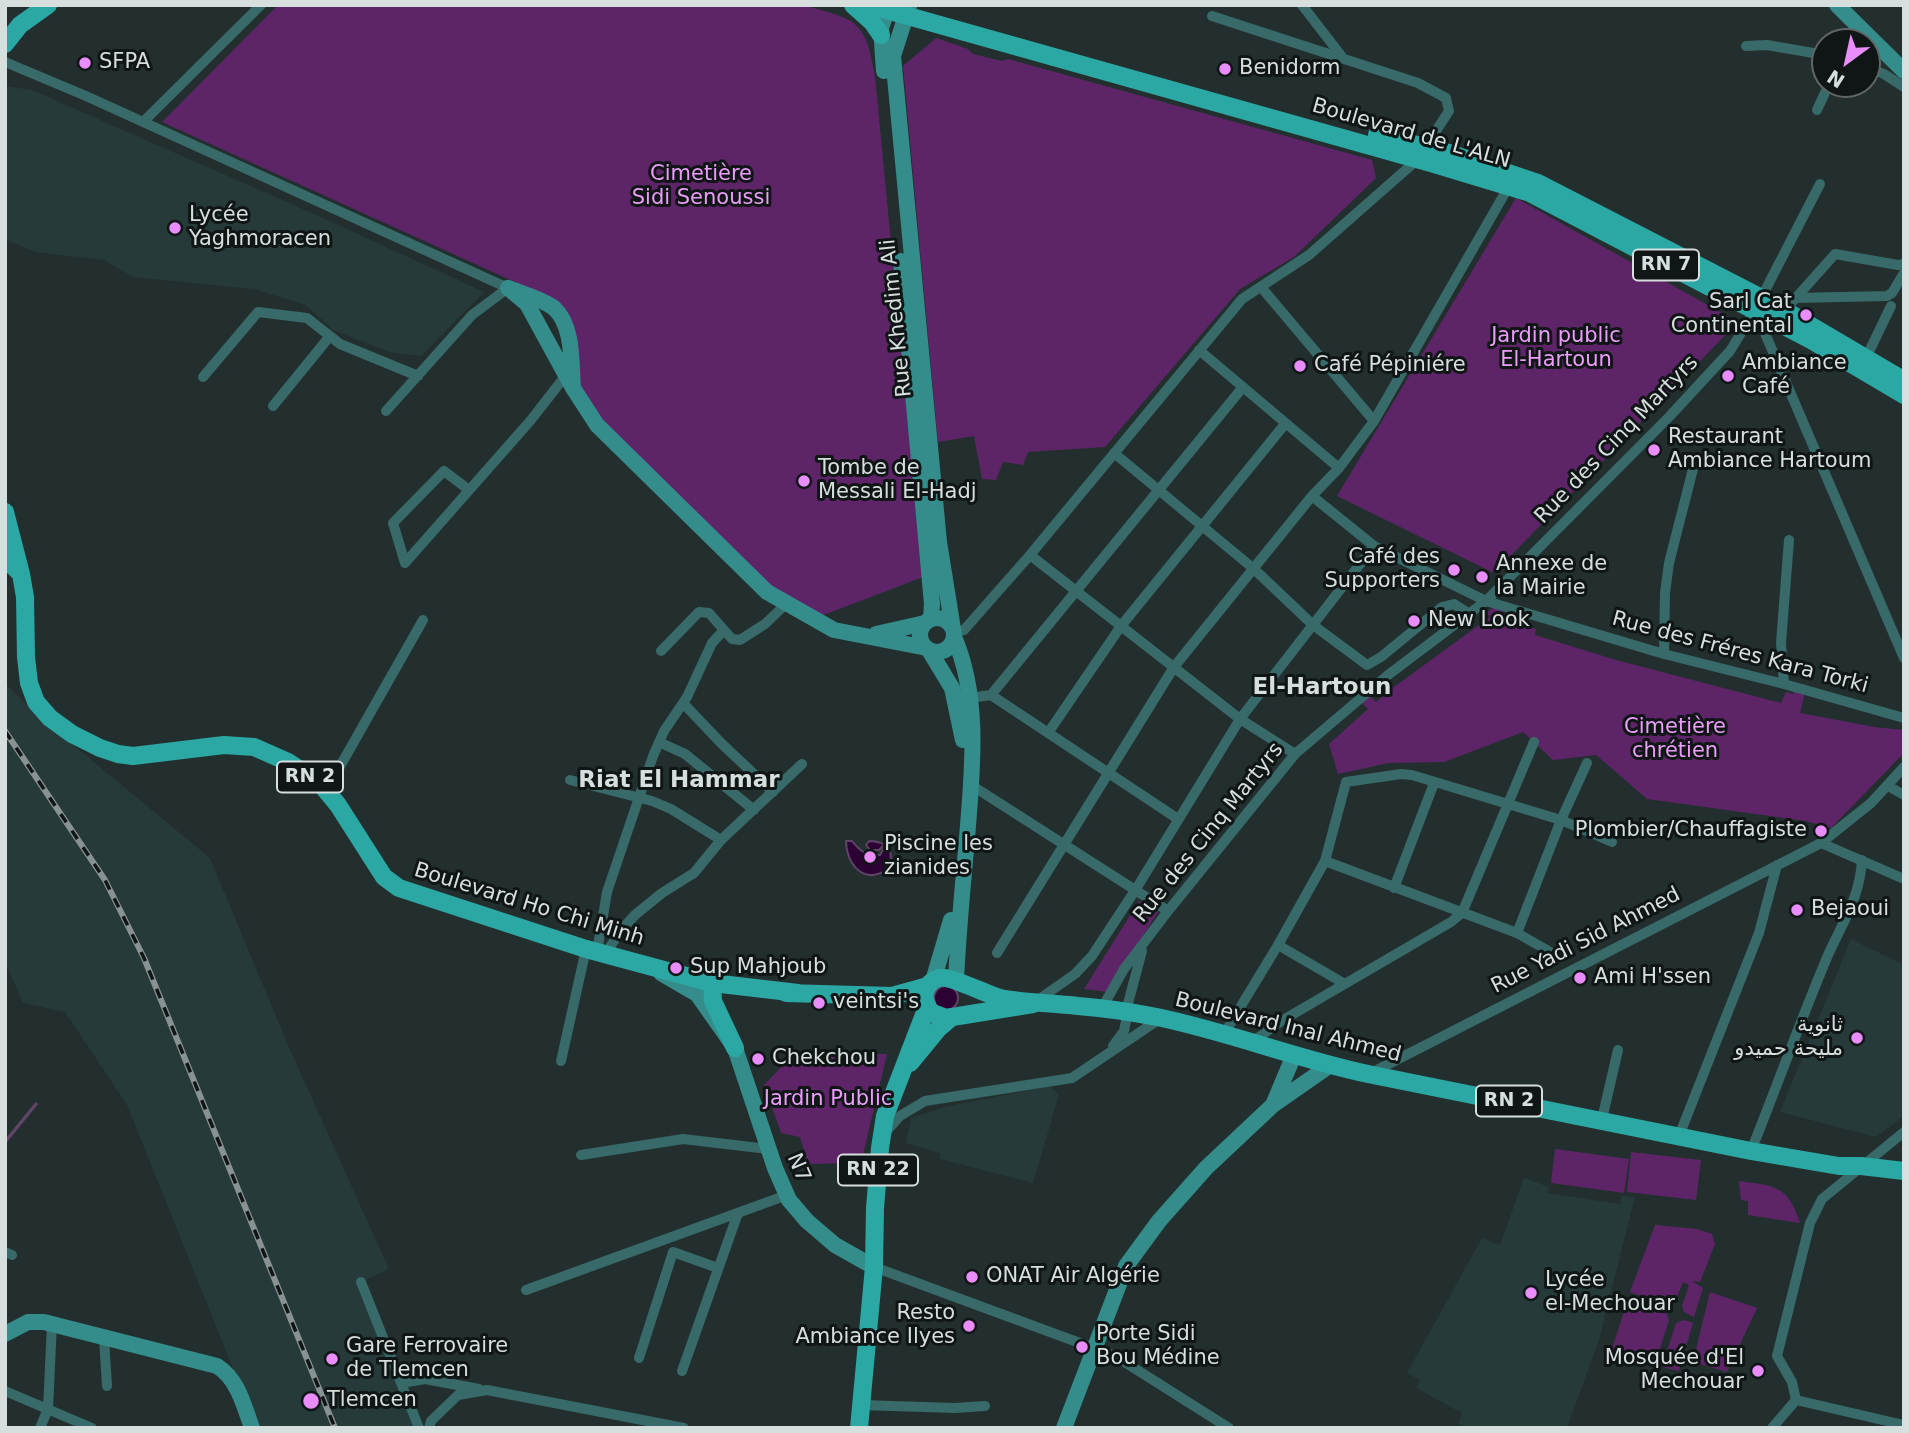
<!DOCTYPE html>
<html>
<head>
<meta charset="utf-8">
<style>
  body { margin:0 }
  #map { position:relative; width:1909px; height:1433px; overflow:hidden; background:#232f2e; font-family:"DejaVu Sans",sans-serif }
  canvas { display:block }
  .frame { position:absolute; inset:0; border:7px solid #d7dede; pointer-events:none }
  .north { position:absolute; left:1811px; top:28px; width:70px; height:70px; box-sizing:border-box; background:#101615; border:2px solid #606665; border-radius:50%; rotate:213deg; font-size:19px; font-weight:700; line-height:28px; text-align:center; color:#d7dede }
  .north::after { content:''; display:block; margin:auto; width:24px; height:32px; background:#ea8dfc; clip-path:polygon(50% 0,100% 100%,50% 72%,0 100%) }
</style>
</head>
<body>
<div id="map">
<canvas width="1909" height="1433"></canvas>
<div class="frame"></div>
<div class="north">N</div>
</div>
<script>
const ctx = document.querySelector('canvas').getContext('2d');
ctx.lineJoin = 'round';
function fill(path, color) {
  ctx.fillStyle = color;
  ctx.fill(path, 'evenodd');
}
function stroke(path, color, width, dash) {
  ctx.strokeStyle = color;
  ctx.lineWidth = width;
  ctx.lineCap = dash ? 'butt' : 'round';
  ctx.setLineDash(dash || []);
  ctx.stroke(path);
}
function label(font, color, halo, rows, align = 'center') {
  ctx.font = font + ' "DejaVu Sans","Noto Sans Arabic",sans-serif';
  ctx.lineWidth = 6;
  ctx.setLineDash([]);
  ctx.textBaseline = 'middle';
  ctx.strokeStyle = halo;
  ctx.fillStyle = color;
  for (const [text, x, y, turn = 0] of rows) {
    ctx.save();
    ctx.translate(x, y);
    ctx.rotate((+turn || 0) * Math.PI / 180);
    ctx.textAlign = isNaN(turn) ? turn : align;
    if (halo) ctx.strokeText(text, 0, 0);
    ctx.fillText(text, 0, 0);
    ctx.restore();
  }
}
const built = new Path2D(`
  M5,86L32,90L321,217L484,292L421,356L389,352L333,330L306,305L254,289L133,277L104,260L35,252L5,239Z
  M5,683L37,715L210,858L288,1045L389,1269L361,1282L419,1428H257L127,1105L65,1012L23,1003L5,962Z
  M1851,939L1904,965V1116L1876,1137L1780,1112Z
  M1050,1086L1059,1095L1033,1183L940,1159V1153L906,1143L911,1118L945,1107Z
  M1524,1178L1549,1187L1547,1193L1620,1204L1622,1196L1634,1197V1201L1599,1340L1567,1428H1469L1458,1424L1462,1413L1416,1388L1420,1380L1407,1373L1482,1238L1500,1245Z`);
const green = new Path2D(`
  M278,5H803C856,20 865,18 875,76L923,577L821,616L771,586L602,421L581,388L559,302L162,122Z
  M936,38L968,49L973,54L1002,61L1008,59L1372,160L1376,178L1294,257L1240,289L1105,447L1028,452L1023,465L1003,462L996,480L982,479L974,436L938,442L903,66Z
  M1516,198L1738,322L1494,573L1337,496Z
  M1493,607L1502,611L1508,617L1536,629L1535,635L1616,660L1781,703L1786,692L1793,694L1794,689L1805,692L1800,713L1874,727L1904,730V753L1831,828L1806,821L1647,799L1596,755L1553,760L1523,732L1444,762L1388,763L1338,774L1329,744L1368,709L1362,703L1369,695L1376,702L1390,690L1388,686L1390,684L1394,687L1490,617L1487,613Z
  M1139,901L1158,912L1108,992L1084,989Z
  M887,1054L861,1163L808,1164L800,1137L781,1133L764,1085L792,1056Z
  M1555,1149L1629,1159L1624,1193L1551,1183Z
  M1631,1152L1701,1160L1696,1200L1627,1192Z
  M1739,1181C1775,1186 1788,1185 1800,1223L1748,1215V1201L1741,1200Z
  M1655,1225L1697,1229L1712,1234L1715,1244L1700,1282L1692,1281L1703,1288L1694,1317L1684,1312L1682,1306L1689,1285L1683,1282L1675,1302L1669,1306L1630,1292Z
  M1710,1292L1757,1308L1727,1372L1693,1362Z
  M1628,1299L1666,1312L1669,1320L1655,1364L1612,1349Z
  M1684,1320L1693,1323L1679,1371L1662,1367L1676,1323Z`);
const water = new Path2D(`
  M846,841H852C860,851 866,856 880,855L885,846H883L879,850H870L866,845L869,841C888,841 897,853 886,870C863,885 846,863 846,841Z
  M934 998a12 12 0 1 1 24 0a12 12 0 1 1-24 0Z`);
const stream = new Path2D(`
  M5,1142L36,1104`);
const street = new Path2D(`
  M1302,5L1343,58
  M1746,46L1767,45L1825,55
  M5,62L86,96L508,288L472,315L386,411
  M1867,67L1884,74L1904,87
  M1817,110L1829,84
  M143,122L261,5
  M1820,184L1755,310L1904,658
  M1261,287L1374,421
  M1795,298L1887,296L1892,293L1904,273
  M1785,310L1835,254L1898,265L1904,264
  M1199,350L1339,468
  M1866,358L1891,306
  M203,377L258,312L307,318L340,344L418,376
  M273,406L330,336
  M1114,453L1254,569L1313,625L1367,665L1381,657L1442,607L1454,604L1468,613
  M1312,496L1374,546L1486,601L1664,654L1784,684L1904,718
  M1030,555L1240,719L1295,754
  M405,563L531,420L566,375
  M405,563L393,523L444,471L469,490
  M954,633L964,630L1030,555L1242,299L1309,255L1417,160L1449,111L1446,98L1418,83L1212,16
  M661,651L699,612L709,613L724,630
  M1664,654L1665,593L1669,563L1694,465
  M1784,684L1781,643L1789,540
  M991,695L1243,387
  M969,698L991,695L1178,819
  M683,703L721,743L773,792
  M1048,733L1121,626L1285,424
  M659,742L685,754L754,810
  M570,780L652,801L671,809L721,840
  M971,785L1168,911
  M1888,786L1904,795
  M326,791L423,620
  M1821,843L1904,879
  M1325,861L1517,933L1561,958
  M1394,888L1434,783
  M1517,933L1561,820L1587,763
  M1278,945L1345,984
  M597,952L607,892L653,756L664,731L687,697L712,643L724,630L732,639L740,640L765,624L786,604
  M997,953L1174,667L1312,496L1339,468L1374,421L1509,186
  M605,954L623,928L635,915L662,893L694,873L721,840L802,764
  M1035,1002L1075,974L1092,956L1136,889L1240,719L1374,546
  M1102,1008L1124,969L1168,911L1295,754L1388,675L1486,601L1669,417L1730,351L1755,310
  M1126,1011L1142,951
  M1224,1034L1278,945L1325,861L1346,782L1401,774L1412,775L1561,820L1612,842
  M1252,1042L1283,1020L1451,922L1462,913L1534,742
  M1113,1046L1124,1031L1128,1011
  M561,1061L586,949
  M1371,1073L1821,843L1871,803L1904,767
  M1602,1119L1618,1050
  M884,1134L900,1116L925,1101L1072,1078L1161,1018
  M1679,1136L1759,933L1777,865
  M1751,1151C1777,1086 1801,1019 1828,955C1843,922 1860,897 1862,860
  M581,1155L683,1139L768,1149
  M5,1252L12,1255
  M874,1267L1115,1356L1229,1428
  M361,1282L419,1428
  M526,1290L787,1195
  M104,1338L107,1386
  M639,1358L673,1252L718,1268
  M682,1371L738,1213
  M402,1383L425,1379L479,1389
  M5,1391L92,1428
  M1796,1400L1904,1425
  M861,1405L955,1408L985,1406
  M40,1428L48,1409L52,1323
  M429,1428L431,1421L458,1395L487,1390L684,1428
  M1772,1428L1796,1400L1792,1382L1777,1356L1810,1223L1822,1199L1904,1132`);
const secondary = new Path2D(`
  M1837,5L1904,71
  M909,6L893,56L939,542L953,629
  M884,71L881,28L889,5
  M901,261L932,604L931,619
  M508,288C520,293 544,300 554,308C574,326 571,364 573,388L527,304Z
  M573,388L597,425L767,592L834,630L927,648
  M920 635a17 17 0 1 1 34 0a17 17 0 1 1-34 0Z
  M876,634L925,623
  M954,637C981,699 972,773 967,838C963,886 958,933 956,981
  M929,650L952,688L963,740
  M661,973L697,994L735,1048L775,1168L789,1200L807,1221L835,1245L874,1267
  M933,981L951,920
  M1273,1105L1294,1055
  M5,1334L28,1322H44L217,1366C238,1379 244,1406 252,1428
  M1064,1428L1126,1266L1159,1221L1206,1168L1273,1105L1329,1066`);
const primary = new Path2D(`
  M853,5L872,22L881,35
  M869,5L1431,163L1530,193L1811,340L1904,395
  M5,44L20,25L48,5
  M1377,135L1449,153L1538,183L1779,307L1898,377
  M5,512L21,574
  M5,558L21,574L25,597L26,657L29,683L36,702L50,718L72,734L100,748L118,754L133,756L224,745L254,747L288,762L320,783L338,805L384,877L399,888L586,949L712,983L798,993
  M712,983L713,1001L735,1048
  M786,993L892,996L928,986
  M1033,1004L946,1018L930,1012L924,998C925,989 929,981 939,978C950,975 989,996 1004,999C1029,1003 1053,1003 1078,1006C1105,1008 1131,1012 1157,1017C1229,1032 1297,1059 1368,1074L1751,1151L1839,1166H1861L1904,1171
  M910,1063L938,1029L952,1017
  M859,1428L874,1267L875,1208L880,1148L885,1116L927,1007`);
const rail = new Path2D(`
  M5,731L105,880L144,958L335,1428`);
const markers = [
  [85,63,7,"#ea8dfc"],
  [1225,69,7,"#ea8dfc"],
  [175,228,7,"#ea8dfc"],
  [1806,315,7,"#ea8dfc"],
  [1300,366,7,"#ea8dfc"],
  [1728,376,7,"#ea8dfc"],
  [1654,450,7,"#ea8dfc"],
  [804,481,7,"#ea8dfc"],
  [1454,570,7,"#ea8dfc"],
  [1482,577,7,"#ea8dfc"],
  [1414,621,7,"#ea8dfc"],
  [1821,831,7,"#ea8dfc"],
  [870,857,7,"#ea8dfc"],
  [1797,910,7,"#ea8dfc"],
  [676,968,7,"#ea8dfc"],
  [1580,978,7,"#ea8dfc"],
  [819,1003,7,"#ea8dfc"],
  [1857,1038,7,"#ea8dfc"],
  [758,1059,7,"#ea8dfc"],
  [972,1277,7,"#ea8dfc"],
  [1531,1293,7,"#ea8dfc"],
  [969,1326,7,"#ea8dfc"],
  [1082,1347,7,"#ea8dfc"],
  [332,1359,7,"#ea8dfc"],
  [1758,1371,7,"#ea8dfc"],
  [311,1401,9,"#ea8dfc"]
];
const shields = [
  [1666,265,66],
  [310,777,66],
  [1509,1101,66],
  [878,1170,80]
];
const shieldNames = [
  ["RN 7",1666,265],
  ["RN 2",310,777],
  ["RN 2",1509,1101],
  ["RN 22",878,1170]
];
const poiNames = [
  ["SFPA",99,63],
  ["Benidorm",1239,69],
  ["Lycée",189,216],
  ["Yaghmoracen",189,240],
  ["Sarl Cat",1792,303,"right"],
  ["Continental",1792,327,"right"],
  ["Ambiance",1742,364],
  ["Café",1742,388],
  ["Café Pépiniére",1314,366],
  ["Restaurant",1668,438],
  ["Ambiance Hartoum",1668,462],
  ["Tombe de",818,469],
  ["Messali El-Hadj",818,493],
  ["Café des",1440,558,"right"],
  ["Supporters",1440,582,"right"],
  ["Annexe de",1496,565],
  ["la Mairie",1496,589],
  ["New Look",1428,621],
  ["Plombier/Chauffagiste",1807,831,"right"],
  ["Piscine les",884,845],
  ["zianides",884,869],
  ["Bejaoui",1811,910],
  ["Sup Mahjoub",690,968],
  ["Ami H'ssen",1594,978],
  ["veintsi's",833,1003],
  ["ثانوية",1843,1026,"right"],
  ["مليحة حميدو",1843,1050,"right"],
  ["Chekchou",772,1059],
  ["ONAT Air Algérie",986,1277],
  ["Lycée",1545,1281],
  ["el-Mechouar",1545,1305],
  ["Resto",955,1314,"right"],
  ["Ambiance Ilyes",955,1338,"right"],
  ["Porte Sidi",1096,1335],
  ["Bou Médine",1096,1359],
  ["Gare Ferrovaire",346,1347],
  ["de Tlemcen",346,1371],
  ["Mosquée d'El",1744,1359,"right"],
  ["Mechouar",1744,1383,"right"],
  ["Tlemcen",327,1401]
];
const streetNames = [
  ["Boulevard de L'ALN",1411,134,16],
  ["Rue Khedim Ali",897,318,-96],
  ["Rue des Cinq Martyrs",1617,440,-46],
  ["Rue des Fréres Kara Torki",1740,653,15],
  ["Rue des Cinq Martyrs",1209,833,-51],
  ["Boulevard Ho Chi Minh",529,905,17],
  ["Rue Yadi Sid Ahmed",1586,941,-27],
  ["Boulevard Inal Ahmed",1288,1028,14],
  ["N7",798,1168,67]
];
const parkNames = [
  ["Cimetière",701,175],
  ["Sidi Senoussi",701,199],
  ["Jardin public",1556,337],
  ["El-Hartoun",1556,361],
  ["Cimetière",1675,728],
  ["chrétien",1675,752],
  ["Jardin Public",828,1100]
];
const neighbourhoodNames = [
  ["El-Hartoun",1322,688],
  ["Riat El Hammar",679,781]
];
fill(built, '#253a39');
fill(green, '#5d2567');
fill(water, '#2c0234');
stroke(water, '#5f4467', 2);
stroke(stream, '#5f4467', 3.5);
stroke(street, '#376a68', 10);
stroke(secondary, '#348d8a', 16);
stroke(primary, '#2ba8a4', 18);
stroke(rail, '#899292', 6);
stroke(rail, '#101615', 3.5, [10]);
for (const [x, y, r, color] of markers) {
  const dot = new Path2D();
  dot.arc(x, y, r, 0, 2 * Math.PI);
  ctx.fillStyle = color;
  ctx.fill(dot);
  stroke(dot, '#101615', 2.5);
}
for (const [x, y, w] of shields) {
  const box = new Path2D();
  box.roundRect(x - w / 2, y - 15.5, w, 31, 5);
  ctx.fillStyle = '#101615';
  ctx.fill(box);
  stroke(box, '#d7dede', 2);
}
label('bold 19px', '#d7dede', null, shieldNames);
label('21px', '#d7dede', '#101615', poiNames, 'left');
label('21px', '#d7dede', '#101615', streetNames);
label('21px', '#ec9dfb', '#101615', parkNames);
label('bold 23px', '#d7dede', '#101615', neighbourhoodNames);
</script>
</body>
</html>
